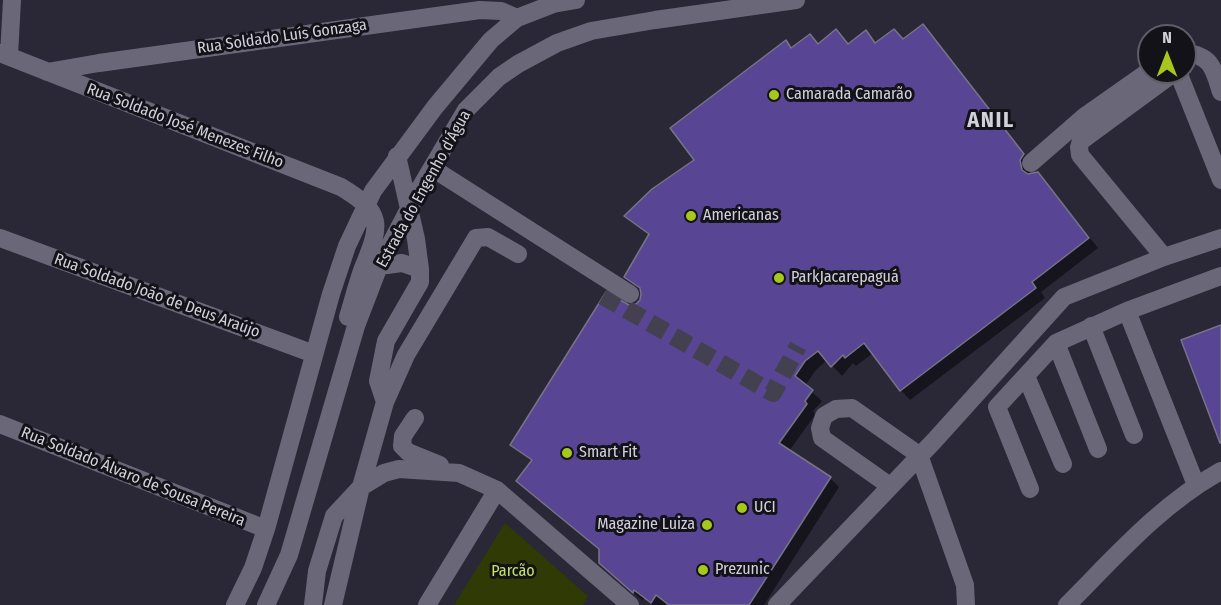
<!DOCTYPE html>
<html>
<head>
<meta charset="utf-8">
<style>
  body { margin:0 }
  #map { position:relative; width:1221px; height:605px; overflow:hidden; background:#2a2837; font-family:"Fira Sans Condensed",sans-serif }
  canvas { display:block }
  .north { position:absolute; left:1137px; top:24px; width:60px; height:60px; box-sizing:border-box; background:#131218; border:2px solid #5f5e66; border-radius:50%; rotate:0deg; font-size:16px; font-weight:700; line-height:24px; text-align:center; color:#d2d1db }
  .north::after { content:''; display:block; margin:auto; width:21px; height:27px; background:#a8c71d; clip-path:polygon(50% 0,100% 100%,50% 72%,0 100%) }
</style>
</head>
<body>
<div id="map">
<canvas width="1221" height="605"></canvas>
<div class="north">N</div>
</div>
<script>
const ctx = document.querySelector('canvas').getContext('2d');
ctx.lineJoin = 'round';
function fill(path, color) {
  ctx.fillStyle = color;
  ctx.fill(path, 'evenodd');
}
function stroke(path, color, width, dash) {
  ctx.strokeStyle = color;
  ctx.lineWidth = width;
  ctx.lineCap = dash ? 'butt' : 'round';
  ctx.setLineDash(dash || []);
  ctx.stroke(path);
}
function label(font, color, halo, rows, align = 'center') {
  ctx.font = font + ' "Fira Sans Condensed",sans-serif';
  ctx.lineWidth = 6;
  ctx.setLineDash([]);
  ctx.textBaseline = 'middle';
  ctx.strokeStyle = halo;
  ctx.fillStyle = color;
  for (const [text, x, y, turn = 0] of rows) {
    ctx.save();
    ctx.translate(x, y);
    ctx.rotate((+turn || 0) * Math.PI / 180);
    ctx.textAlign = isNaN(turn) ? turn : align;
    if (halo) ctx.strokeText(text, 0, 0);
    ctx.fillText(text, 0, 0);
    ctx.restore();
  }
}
const green = new Path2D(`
  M505,523L588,596L583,605H454Z`);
const shadow = new Path2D(`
  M922,26L932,36L1033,165L1029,170L1030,175L1037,174L1047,183L1098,248L1041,292L1045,298L910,400L901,390L873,353L856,366L853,363L842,376L827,360L815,371L805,386L822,401L813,411L815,415L789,451L830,478L839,487L764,605H669L667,603L665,605H653L644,598L643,601L610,573L600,550L518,481L533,462L512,445L629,307L636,305L641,300L642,291L625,276L650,235L626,216L696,160L786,42L792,49L810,36L819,45H849L866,32L877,44L904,41Z`);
const building = new Path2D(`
  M923,24L1024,154L1020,160L1022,170L1028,174L1038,172L1089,238L1032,282L1036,288L900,391L864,343L845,358L843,355L831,367L818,351L805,361L795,376L813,390L805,401L807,404L779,443L831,477L749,605H669L656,595L651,603L634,590L633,593L599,563V549L516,481L532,460L510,445L606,292L629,305L636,304L640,300L641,294L640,288L624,277L649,234L624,216L652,189L694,160L670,128L786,40L791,48L810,34L818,44L836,29L848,44L866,30L875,43L894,29L903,39Z
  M1221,325V443H1220L1181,340Z`);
const minorTunnel = new Path2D(`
  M603,296L773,393L798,346`);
const minor = new Path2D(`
  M0,53L341,187C384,213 381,224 363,268C357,284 353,301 348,317
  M1185,53C1212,55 1214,70 1221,92
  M9,56L12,0
  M47,72L99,63L480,10L501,11L517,18
  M1178,72L1221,180
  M1031,163L1085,116L1149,71
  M432,168L630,294
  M0,238L314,354
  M1164,257L1080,155L1079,147L1081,141L1175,72
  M379,266L402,263L420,269
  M1127,311L1196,485
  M1091,326L1134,435
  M1056,343L1098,449
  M1026,376L1063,464
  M385,402L378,381L386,341L420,282V269L416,239L397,156
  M415,418L403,436L402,446L408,452L440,465
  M0,424L266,529
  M890,486L822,438L820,428L824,416L836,409L852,408L919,455L965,585L966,605
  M1030,489L997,407L1056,343L1127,311L1221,276
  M235,605L253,568L266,529L331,294L347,246L373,191L435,107L491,40L517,18L553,4L576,0
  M266,605L289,555L356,326L379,266L420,188L466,110L499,77L518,64L557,43L591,31L655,20L796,0
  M313,605L317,571L334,516L361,487L385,402L406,355L476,238L488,237L518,254
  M333,605L361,487L384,473L399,469L459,473L497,490L630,605
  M427,605L497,490
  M777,605L934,441L1064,297L1164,257L1221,238
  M1067,605C1115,557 1161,504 1221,471`);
const markers = [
  [774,95,6,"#a8c71d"],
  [691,216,6,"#a8c71d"],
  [779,278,6,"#a8c71d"],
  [567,453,6,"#a8c71d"],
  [742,508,6,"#a8c71d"],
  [707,525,6,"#a8c71d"],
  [703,570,6,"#a8c71d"]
];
const streetNames = [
  ["Rua Soldado Luís Gonzaga",282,37,-8],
  ["Rua Soldado José Menezes Filho",185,126,21],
  ["Estrada do Engenho d'Água",424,189,-61],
  ["Rua Soldado João de Deus Araújo",157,296,20],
  ["Rua Soldado Álvaro de Sousa Pereira",133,477,22]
];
const poiNames = [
  ["Camarada Camarão",786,95],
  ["Americanas",703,216],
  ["ParkJacarepaguá",791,278],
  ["Smart Fit",579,453],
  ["UCI",754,508],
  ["Magazine Luiza",695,525,"right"],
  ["Prezunic",715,570]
];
const parkNames = [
  ["Parcão",513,572]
];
const districtNames = [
  ["ANIL",991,121]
];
fill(green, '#2f3a04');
fill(shadow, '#0007');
fill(building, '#584593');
stroke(building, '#777486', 1.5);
stroke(minorTunnel, '#434150', 18, [18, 9]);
stroke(minor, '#6a6779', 18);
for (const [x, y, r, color] of markers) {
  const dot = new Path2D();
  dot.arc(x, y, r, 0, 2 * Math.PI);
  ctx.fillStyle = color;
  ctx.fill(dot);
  stroke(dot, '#131218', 2);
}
label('16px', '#d2d1db', '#131218', streetNames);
label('16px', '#d2d1db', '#131218', poiNames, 'left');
label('16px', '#c3e165', '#131218', parkNames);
ctx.letterSpacing = '1.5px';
label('bold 22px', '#d2d1db', '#131218', districtNames);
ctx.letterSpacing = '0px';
</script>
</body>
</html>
